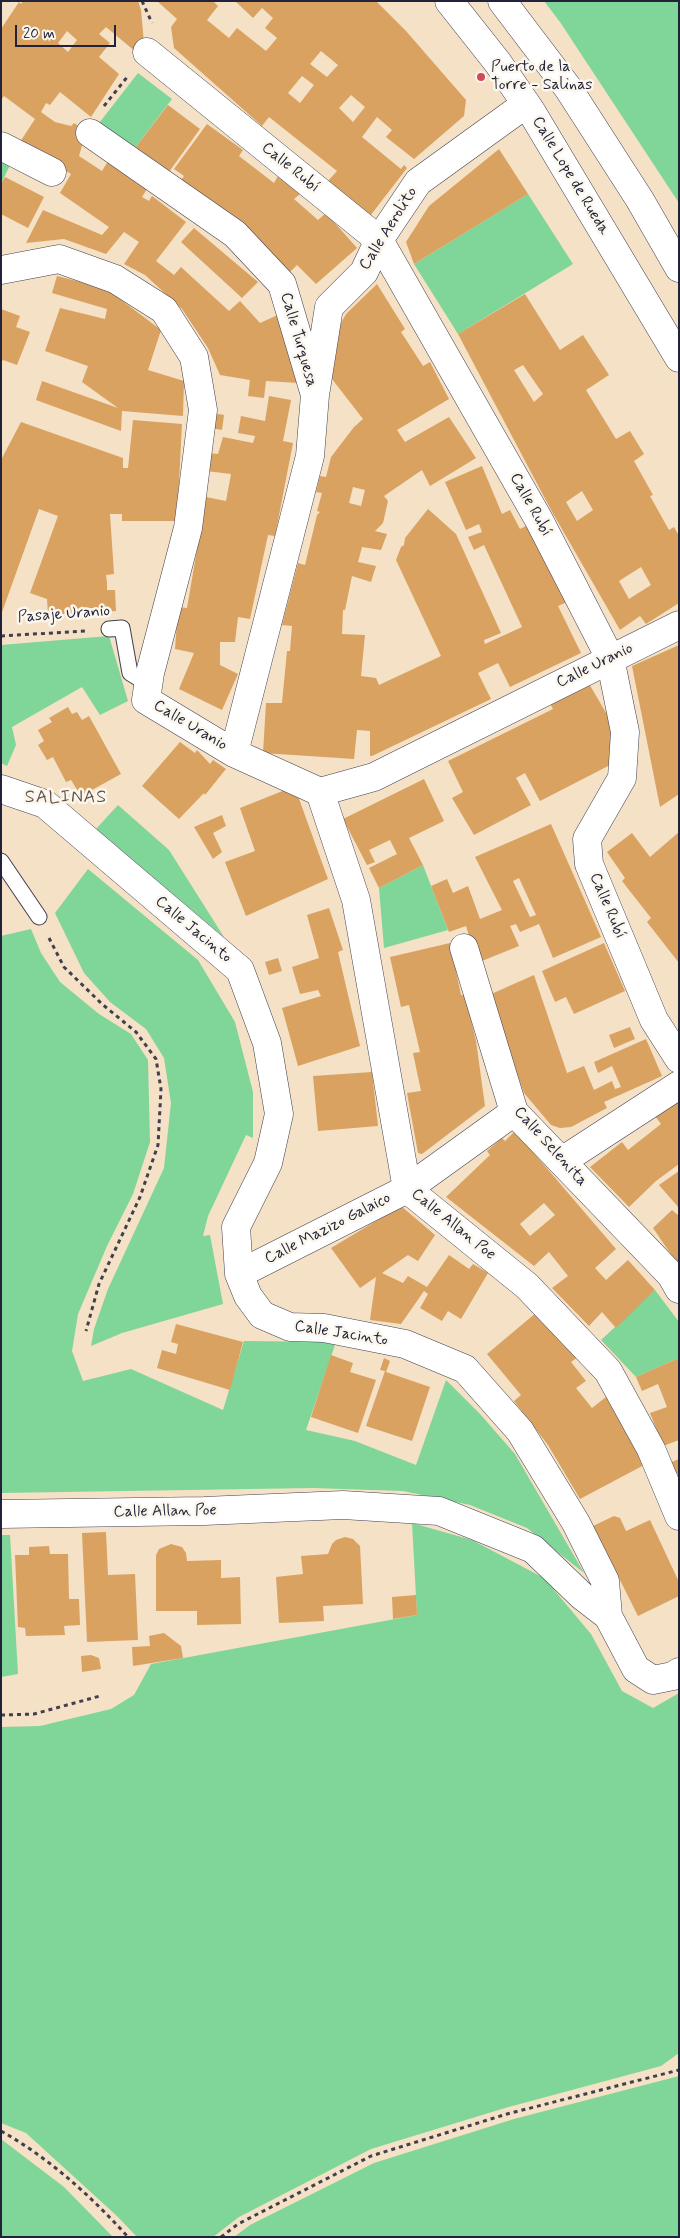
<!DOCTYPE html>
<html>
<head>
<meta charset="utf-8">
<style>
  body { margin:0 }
  #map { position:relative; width:680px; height:2238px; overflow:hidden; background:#f4e1c6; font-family:Mynerve,sans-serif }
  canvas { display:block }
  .frame { position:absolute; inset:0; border:2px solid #22223b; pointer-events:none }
  .scale { position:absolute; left:15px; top:25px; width:101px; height:22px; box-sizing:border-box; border:2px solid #22223b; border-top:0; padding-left:6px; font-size:15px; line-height:18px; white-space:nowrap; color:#22223b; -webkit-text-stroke:4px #fbf7ec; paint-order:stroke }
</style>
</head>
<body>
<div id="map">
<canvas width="680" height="2238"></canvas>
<div class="frame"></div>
<div class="scale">20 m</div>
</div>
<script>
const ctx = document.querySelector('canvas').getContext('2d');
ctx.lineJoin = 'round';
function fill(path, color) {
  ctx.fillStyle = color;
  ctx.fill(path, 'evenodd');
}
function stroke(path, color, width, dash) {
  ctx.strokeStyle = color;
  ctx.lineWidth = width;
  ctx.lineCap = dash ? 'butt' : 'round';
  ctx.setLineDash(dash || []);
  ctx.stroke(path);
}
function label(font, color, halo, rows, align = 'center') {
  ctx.font = font + ' Mynerve,sans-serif';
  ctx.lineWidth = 5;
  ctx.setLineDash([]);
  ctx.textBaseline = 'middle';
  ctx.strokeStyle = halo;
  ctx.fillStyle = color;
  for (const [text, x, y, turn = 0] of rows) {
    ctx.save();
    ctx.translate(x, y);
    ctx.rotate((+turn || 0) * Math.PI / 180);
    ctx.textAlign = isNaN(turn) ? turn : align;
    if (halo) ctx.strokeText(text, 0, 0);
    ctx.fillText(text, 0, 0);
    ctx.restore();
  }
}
const green = new Path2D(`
  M544,1H679V203L560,22Z
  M138,73L172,99L132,152L96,127Z
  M1,161L10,165L1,184Z
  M528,194L573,264L458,334L414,264Z
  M109,636L128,701L100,715L82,687L12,727L16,745L7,766L1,763V645Z
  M118,805L169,850L224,937L96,829Z
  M423,865L448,930L384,948L379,888Z
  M88,869L198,960L235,1022L253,1092V1138L246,1135L208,1216L203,1236L210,1235L223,1304L122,1333L91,1346L94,1329L108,1289L164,1168L171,1103L164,1058L146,1029L110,1002L84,973L55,913Z
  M31,929L41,953L60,982L99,1014L131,1034L148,1060L150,1142L133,1194L107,1246L78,1314L72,1351L83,1381L131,1369L223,1410L244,1341L336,1342L306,1430L355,1441L416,1465L446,1380L481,1415L515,1454L584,1573L527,1528L470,1505L403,1491L313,1488L1,1493V936Z
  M655,1290L679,1322V1358L636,1377L601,1340Z
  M412,1523L472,1540L544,1578L591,1634L622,1691L653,1708L679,1693V2053L661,2066L505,2108L371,2149L239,2217L213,2237H137L117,2216L26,2133L1,2123V1727L40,1726L111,1709L134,1695L151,1664L417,1615Z
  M1,1535H10L18,1674L1,1677Z
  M679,2076V2237H234L250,2225L374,2163L514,2119Z
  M1,2139L64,2187L113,2237H1Z`);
const building = new Path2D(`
  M23,1H138L141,10L144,43L136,52L106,27L99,34L110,43L99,57L119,74L91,117L60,92L50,105L46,103L41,112L55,122L71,126L74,123L86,131L79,156L102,171L110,158L150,184L142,197L149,201L152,196L186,222L156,261L174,275L181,267L229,311L240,301L260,323L280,314L298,383L266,381L264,398L248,396L250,380L220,375L208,348L182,309L145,275L124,264L139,242L124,232L106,254L64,239L26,243L43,210L102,235L109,227L60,193L71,174L20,142L35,119L4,96L1,100V29L19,2L21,4ZM67,31L77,40L68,52L58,43Z
  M157,1H213L218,6L207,20L229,38L237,28L266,51L277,38L265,28L273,18L262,8L253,18L235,1H376L406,31L466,100L464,116L414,159L386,137L392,130L377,117L362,137L401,169L404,165L407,168L370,216L328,181L337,171L269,117L262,126L174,48L171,27L177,19ZM321,51L338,65L327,77L310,64ZM302,76L314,85L300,103L288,93ZM351,95L365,107L353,122L339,108Z
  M168,105L200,129L166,176L132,152Z
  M207,124L243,150L239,156L274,183L278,176L300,194L294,199L318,220L326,213L357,248L316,284L297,265L284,278L178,184L184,176L174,169Z
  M499,149L528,194L414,264L406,242L429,206Z
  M5,177L44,197L28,228L1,214V184Z
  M194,228L258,282L242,298L181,242Z
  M57,276L93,285L112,293L161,330L148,370L184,381L183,416L122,411L121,431L36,400L42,381L118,408L82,382L88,366L45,351L60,308L105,319L107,309L52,293Z
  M377,284L405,329L401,332L423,366L430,362L449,399L397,430L405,442L449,417L476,458L430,486L422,470L384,496L388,501L383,523L375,531L387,534L381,550L362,547L358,562L376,566L371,582L352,576L345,610H343L342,634L365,635L361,676L376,678L379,685L441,656L396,560L401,547L404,545L405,538L428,509L456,534L501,633L484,640L485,644L522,627L484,545L474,550L468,537L482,532L479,524L466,530L445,482L482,466L502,514L510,510L520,529L530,524L567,602L558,606L581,653L510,687L498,663L478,673L491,699L372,756H370V731L357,730L354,759L263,753L266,703H282L287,651H290L292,626L282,625L298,563L305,565L317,515L320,512L317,511L322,493L316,492L320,476L326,477L331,457L354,427L363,419L332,379L336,342L341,323L346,314ZM353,487L365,490L361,506L349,503Z
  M525,294L560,350L583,335L609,375L586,390L616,439L630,431L644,454L634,461L653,495L650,496L669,530L674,527L679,536V603L646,624L640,616L620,630L551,510L458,334ZM523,365L543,394L534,402L514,370ZM582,491L593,510L577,521L566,502ZM641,567L651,585L629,599L619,581Z
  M1,309L20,316L16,327L30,332L17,365L3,360L1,363Z
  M269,396L291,400L283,441L293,443L275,536L268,535L250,619L238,617L235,642H220V665L238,674L222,710L179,689L194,653L175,649L178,607L187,608L206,497L226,501L231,474L206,471L209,453L218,454L223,437L253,443L255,436L238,433L241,416L265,421Z
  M213,413L224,415L222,430L211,428Z
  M133,420L182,424L177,521H122V514H110L114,574L106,575L107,582V590H115L116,611L48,615L47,599L30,593L58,516L39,509L1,615V460L21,422L123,458V468H128Z
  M679,645V794L660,807L632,666Z
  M588,682L612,723L614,763L540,801L525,773L516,778L531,805L474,835L452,798L463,792L448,761L553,709L549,702Z
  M68,707L72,714L77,712L82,720L89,716L121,774L81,796L71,780L66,782L53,757L47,760L38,745L44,741L38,730L52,722L49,718Z
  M180,742L195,753L197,750L210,764L213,760L226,769L205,795L204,793L179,819L142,786Z
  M424,779L444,821L409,838L423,865L379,888L369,868L397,854L390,840L369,850L375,862L367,865L343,819Z
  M285,790L298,796L328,879L246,916L225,862L255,851L240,808Z
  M222,815L226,826L213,833L222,852L213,859L194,827Z
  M551,824L601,937L553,958L539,924L520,932L516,924L510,926L519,946L477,963L466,926L449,932L431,886L447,879L453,893L468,886L480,919L502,910L475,857ZM519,878L536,915L530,917L513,881Z
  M679,832V963L647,922L651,918L622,881L625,878L607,852L632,833L650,857Z
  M329,908L343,950L338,952L360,1046L298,1066L282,1008L321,996L318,990L300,994L292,967L319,958L307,915Z
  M450,943L461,995H465L476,1041L485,1106L422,1154L418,1153L407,1093L421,1091L413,1053L420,1052L409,1005L401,1007L390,957Z
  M604,943L625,991L574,1014L566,997L555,1002L542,971Z
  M278,958L282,971L269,975L265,962Z
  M534,975L567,1073L584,1066L594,1090L612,1081L615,1089L621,1087L612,1066L598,1073L594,1062L646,1039L662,1076L604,1102L607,1108L571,1127L560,1128L551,1125L524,1093L489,995Z
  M630,1027L635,1039L614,1048L609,1035Z
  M372,1072L378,1126L318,1131L313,1076Z
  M679,1099V1164L656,1181L629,1207L590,1167L622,1142L628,1150L661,1124L655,1116Z
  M515,1131L616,1249L595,1268L606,1280L628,1260L655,1290L616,1328L602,1312L589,1326L552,1288L568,1276L549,1252L534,1266L446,1197L490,1155L487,1151L502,1138L505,1141ZM544,1203L555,1215L530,1236L520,1224Z
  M679,1171V1208L659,1185Z
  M401,1206L435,1235L418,1261L408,1255L382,1273L403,1283L408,1276L427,1287L449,1255L469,1269L473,1264L488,1273L461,1319L448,1311L442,1321L420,1308L428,1294L424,1291L401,1324L370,1320L376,1277L360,1288L331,1248Z
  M672,1210L679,1216V1266L653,1228Z
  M537,1312L578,1357L571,1362L586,1381L576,1388L592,1408L606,1397L646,1464L580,1499L548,1445L514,1401L521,1395L487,1354Z
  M176,1324L243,1342L230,1390L157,1368L162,1350L176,1354L178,1344L171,1342Z
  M331,1355L353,1363L350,1372L376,1380L358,1433L311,1417Z
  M384,1358L390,1361L386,1372L430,1387L412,1441L366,1426L385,1371L380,1370Z
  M679,1358V1440L663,1446L650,1413L667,1407L658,1384L642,1391L636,1377Z
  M679,1459V1473L674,1475L669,1463Z
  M614,1516L620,1518L626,1531L650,1520L679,1582V1596L638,1616L593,1526Z
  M106,1532L108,1575L135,1574L138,1640L87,1642L82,1533Z
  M345,1537L353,1539L360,1546L363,1604L323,1606L324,1621L279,1623L276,1577L303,1574L301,1556L328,1554L332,1544L336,1540Z
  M171,1544L182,1547L186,1553L187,1561L221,1560V1578L240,1577L241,1624L197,1625V1611H156V1555L159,1549Z
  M49,1546L50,1554H68L69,1599H79L80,1625L64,1626L65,1635L26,1636L25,1628L18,1627L15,1555H29V1547Z
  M416,1595L417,1615L393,1619L392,1597Z
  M164,1633L181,1646L183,1658L133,1666L132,1647L150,1646L149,1636Z
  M91,1655L99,1658L101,1669L82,1672L81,1656Z`);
const path = new Path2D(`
  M142,1L152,23
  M104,106L128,76
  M1,636L85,631
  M49,938L64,967L102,1004L136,1032L156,1059L161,1089L158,1145L140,1197L99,1284L86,1331
  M1,1715L34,1714L100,1696
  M1,2131C49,2158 91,2196 128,2237
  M221,2237L238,2224L371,2156L507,2114L679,2070`);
const lane = new Path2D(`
  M109,629L122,628L130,673L148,684
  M1,861L39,917`);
const street = new Path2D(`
  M147,52L379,240L539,520L610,658L625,732L622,778L587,839L589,864L654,1020L679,1059
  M90,133L235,234L282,284L315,395L310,456L234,753
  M1,146L52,172
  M1,270L59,259L115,279L164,310L194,357L203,410L188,528L150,673L146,700L234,753L320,792L374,777L679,625
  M316,389L329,307L364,272L379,240L418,182L526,104
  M1,789L45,804L240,970L267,1043L279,1114L268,1163L236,1227L239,1274L248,1296L262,1315L290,1327L324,1328L405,1344L465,1369L520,1431L576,1523L605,1581L608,1616
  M320,792L356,900L407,1189L527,1286L608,1371L651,1449L679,1516
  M464,948L514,1112L671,1275L679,1289
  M562,1161L679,1085
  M239,1274L407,1189L514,1112
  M1,1514L204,1511L343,1505L439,1511L533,1549L582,1596L608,1616L636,1669L653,1680L673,1676L679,1672`);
const primary = new Path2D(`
  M449,1L498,63L531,111L679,358
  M502,1L568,88L640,200L679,268`);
const markers = [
  [481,77,5,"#d1495b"]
];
const poiNames = [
  ["Puerto de la",491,68],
  ["Torre - Salinas",491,86]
];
const streetNames = [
  ["Calle Rubí",290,168,39],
  ["Calle Lope de Rueda",570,176,59],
  ["Calle Aerolito",389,229,-58],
  ["Calle Turquesa",298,340,74],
  ["Calle Rubí",530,505,61],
  ["Pasaje Uranio",64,615,-4],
  ["Calle Uranio",595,666,-26],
  ["Calle Uranio",190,726,31],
  ["Calle Rubí",607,906,67],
  ["Calle Jacinto",193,930,40],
  ["Calle Selenita",550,1147,48],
  ["Calle Allan Poe",453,1225,39],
  ["Calle Mazizo Galaico",328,1229,-27],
  ["Calle Jacinto",341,1334,9],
  ["Calle Allan Poe",165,1512,-1]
];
const neighbourhoodNames = [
  ["SALINAS",66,798]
];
fill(green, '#80d598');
fill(building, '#d9a260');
stroke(lane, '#423f50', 17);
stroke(street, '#423f50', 29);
stroke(primary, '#423f50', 29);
stroke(path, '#423f50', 3, [4, 4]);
stroke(lane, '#fff', 15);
stroke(street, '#fff', 28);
stroke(primary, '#fff', 28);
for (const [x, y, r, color] of markers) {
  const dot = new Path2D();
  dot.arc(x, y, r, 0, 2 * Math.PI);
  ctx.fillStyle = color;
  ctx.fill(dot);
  stroke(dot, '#fbf7ec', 2);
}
label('16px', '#22223b', '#fbf7ec', poiNames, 'left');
label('16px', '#22223b', '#fbf7ec', streetNames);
ctx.letterSpacing = '1px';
label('18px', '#624f48', '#fbf7ec', neighbourhoodNames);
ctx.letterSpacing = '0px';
</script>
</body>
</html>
